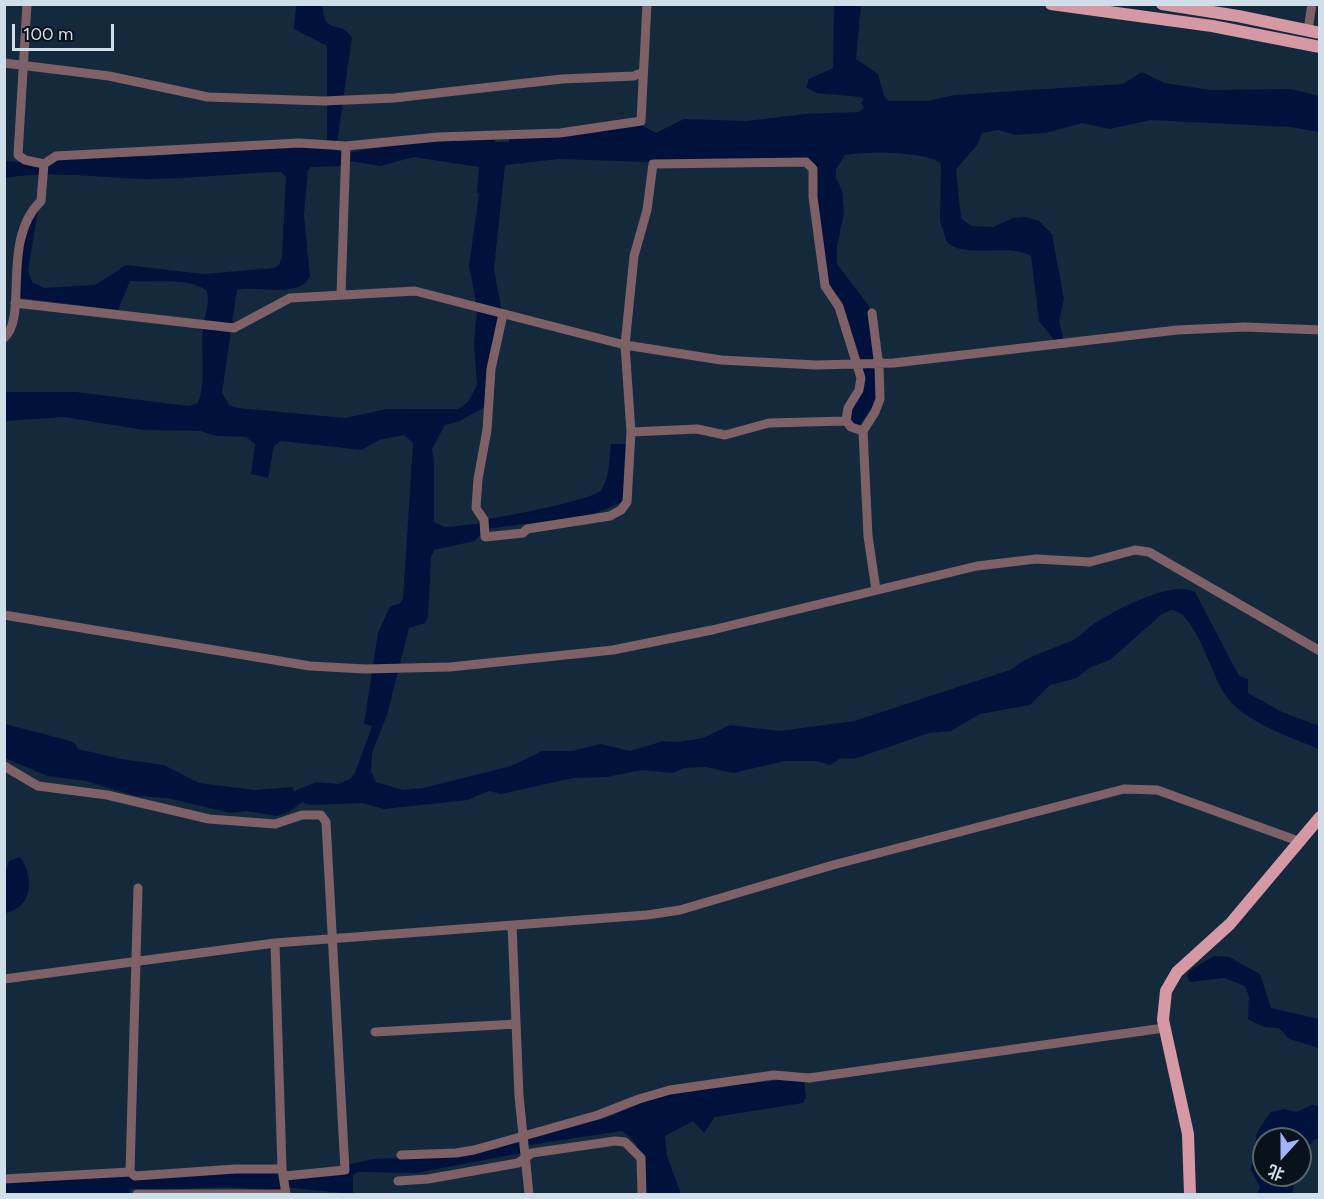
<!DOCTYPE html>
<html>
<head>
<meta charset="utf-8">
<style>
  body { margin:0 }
  #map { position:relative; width:1324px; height:1199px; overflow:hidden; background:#142a3c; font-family:Figtree,"Noto Sans SC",sans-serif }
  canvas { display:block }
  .frame { position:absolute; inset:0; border:6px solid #d0dee9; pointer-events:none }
  .north { position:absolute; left:1252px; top:1127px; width:60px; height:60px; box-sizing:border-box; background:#08121a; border:2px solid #58646d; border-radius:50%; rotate:201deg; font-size:16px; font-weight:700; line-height:24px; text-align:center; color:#d0dee9 }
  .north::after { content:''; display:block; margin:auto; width:21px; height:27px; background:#a1b3fd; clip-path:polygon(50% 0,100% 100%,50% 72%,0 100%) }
  .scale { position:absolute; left:12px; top:24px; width:102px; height:27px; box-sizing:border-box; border:3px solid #d0dee9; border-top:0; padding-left:8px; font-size:18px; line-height:21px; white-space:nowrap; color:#d0dee9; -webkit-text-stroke:4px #08121a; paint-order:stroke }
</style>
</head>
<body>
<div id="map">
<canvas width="1324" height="1199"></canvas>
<div class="frame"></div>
<div class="north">北</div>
<div class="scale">100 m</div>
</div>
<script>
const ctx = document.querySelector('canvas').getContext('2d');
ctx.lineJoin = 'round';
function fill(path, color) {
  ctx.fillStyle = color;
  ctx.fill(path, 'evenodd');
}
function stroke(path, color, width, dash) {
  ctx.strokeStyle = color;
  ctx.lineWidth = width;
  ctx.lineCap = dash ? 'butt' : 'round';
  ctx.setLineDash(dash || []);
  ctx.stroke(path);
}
const water = new Path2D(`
  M296,5H323C323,36 339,19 352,37L337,143L327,141V46L294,29Z
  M834,5H861L856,59L878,74L884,96L889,101H928L954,95L1123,84L1142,72L1164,83L1211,90L1291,89L1319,96V132L1290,127L1151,120L1110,129L1082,123L1046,133L1015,135L998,130L982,133L977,145L956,169L961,218L971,226L993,227L1013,218L1026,217L1039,221L1052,234L1064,299L1059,322L1064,341H1055L1039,321L1031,256C1007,242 966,260 947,242L940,221L941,164C931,151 862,151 845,155L836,169V178L842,190L844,213L837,246V264L869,306L875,359L861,360L842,301L827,283L813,163L809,158L678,163L559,159L505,165L494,269L501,307L494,346L489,355L487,399L483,408L460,421L445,425L432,449L434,462V522L445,527L486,523L489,519C506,516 594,500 601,490C610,478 609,458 611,444H628L624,500C619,505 600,510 592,515L487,529L474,541L434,550L431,558L428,617L425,623L409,628L387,715L372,753L371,771L376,782L403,790L423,788L511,766L542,751H572L601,744L630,751L664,741L679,742L703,738L730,725L779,731L854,721L1010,670C1029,655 1051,650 1073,640C1081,636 1087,628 1095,623C1116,610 1172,579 1195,592L1239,676L1248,679V693L1282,712L1319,726V749C1290,737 1241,721 1224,693C1211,674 1196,612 1171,610L1162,614L1110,660L1089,668L1077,678L1050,685L1030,705L980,714L951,731L929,733L854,759L841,758L830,765L816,761H784L734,773L705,767L685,768L673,773L642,770L607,777L573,778L501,794L489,791L468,800L384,809L362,803L310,805L302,802L289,812L277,816L247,811L231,813L167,798L136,796L86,781L47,776L5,758V724L74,742L78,749L121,759L164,765L199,783L254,790L293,787L294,791L316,782L338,784L350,779L355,773L372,726L364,724L378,633L390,606L399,604L403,599L413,443L404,435L379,440L362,450L281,441L274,446L268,478L251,474L255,444L246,437L217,436L200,431L144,430L64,417L5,421V392H76L189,406L198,403C207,379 200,352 203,327C205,315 211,301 206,290C187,277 153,283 130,281L118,310L22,298L20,297C17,267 17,233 38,210L28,271L32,282L44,288L95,285L126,265L203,274L274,268L279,265L282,257L286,177L281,172C236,173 191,179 147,179C100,178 51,170 5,178L4,161L34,163L76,158L153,156L292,146L331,148L344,153L410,143L494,139L495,142H509V135L641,125L656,133L684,119L747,121L805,114L859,112L864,108L861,103L864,99L861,97L816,93L806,87L809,79L833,68ZM414,157L479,167L477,193L479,194L469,266L477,308L474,343L477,385L468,402L458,409H387L345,418L238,408L229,405L222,393L237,290C257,285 298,299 310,277L304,214L308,170L311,167L342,166L343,160L380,166Z
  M876,367V401L859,426L852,423L851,416L862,369Z
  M20,857C34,876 34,908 5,913V873L9,861Z
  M1214,956L1229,957L1260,974L1271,1008L1319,1019V1048L1289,1039L1279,1028L1264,1027L1248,1019L1249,997L1245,986L1224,978L1190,982L1187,976L1189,971Z
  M780,1080L804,1081L806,1097L803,1103L715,1117L704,1133L693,1121L665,1136L667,1156L681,1194H645C643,1169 646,1147 622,1131L529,1145L521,1153L416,1173L358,1172L353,1175V1194L291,1188H283L282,1191L224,1187L142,1191L131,1188L129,1194H5V1182L123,1174L280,1173L293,1177L373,1159L457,1156L612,1116C660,1087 726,1087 780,1080Z
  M1312,1105L1319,1106V1138L1313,1140L1300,1162V1139H1264V1175H1297L1292,1194H1257L1260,1187L1251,1170L1257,1133L1266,1118L1271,1112L1284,1109L1296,1112Z`);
const minor = new Path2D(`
  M1308,30L1312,4
  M4,63L109,76L208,97L324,101L394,98L562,79L634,76L643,72
  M44,164L56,156L299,143L346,146L438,137L560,133L641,121L647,4
  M341,295L346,146
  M15,303L234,328L290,298L415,291L625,345L721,360L816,365L894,363L1177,330L1245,327L1320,330
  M872,313L879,367L880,399L875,412L863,431L868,536L876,590
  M503,314L491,369L487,430L478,479L476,508L484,520L485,537L523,533L527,529L610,516L621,510L627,502L631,432L625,345L634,256L647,210L653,164L806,162L813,169V197L825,286L839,307L861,378L859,390L848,408L846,421L851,427L863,431
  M4,338C29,317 0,240 41,201L44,164L25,160L18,155L27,4
  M631,432L697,429L725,435L769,423L846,421
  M4,615L310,666L365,669L450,667L613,650L712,630L977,566L1036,559L1090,562L1135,550L1149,552L1320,651
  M4,766L38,786L107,795L209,819L275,824L302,815H321L326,822L345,1170L285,1176
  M512,925L519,1096L529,1194
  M4,979L275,943L647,915L680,910L833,865L1124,789L1157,790L1301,842
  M375,1032L516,1024
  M401,1155L456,1153L474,1150L598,1115L639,1099L670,1090L774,1075L809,1078L1164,1028
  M130,1172L138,888
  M4,1179L130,1172L135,1176L235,1169H282
  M398,1181L428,1179L518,1163L532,1153L615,1141L625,1142L641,1158L642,1194
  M137,1194H286L282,1169L275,943`);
const major = new Path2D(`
  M1051,4L1212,26L1320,47
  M1162,4L1238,16L1320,33
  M1190,1194L1188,1134L1163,1020L1166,991L1177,972L1230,924L1320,817`);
fill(water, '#00123c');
stroke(minor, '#7e6167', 9);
stroke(major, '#d598a5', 12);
</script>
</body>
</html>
